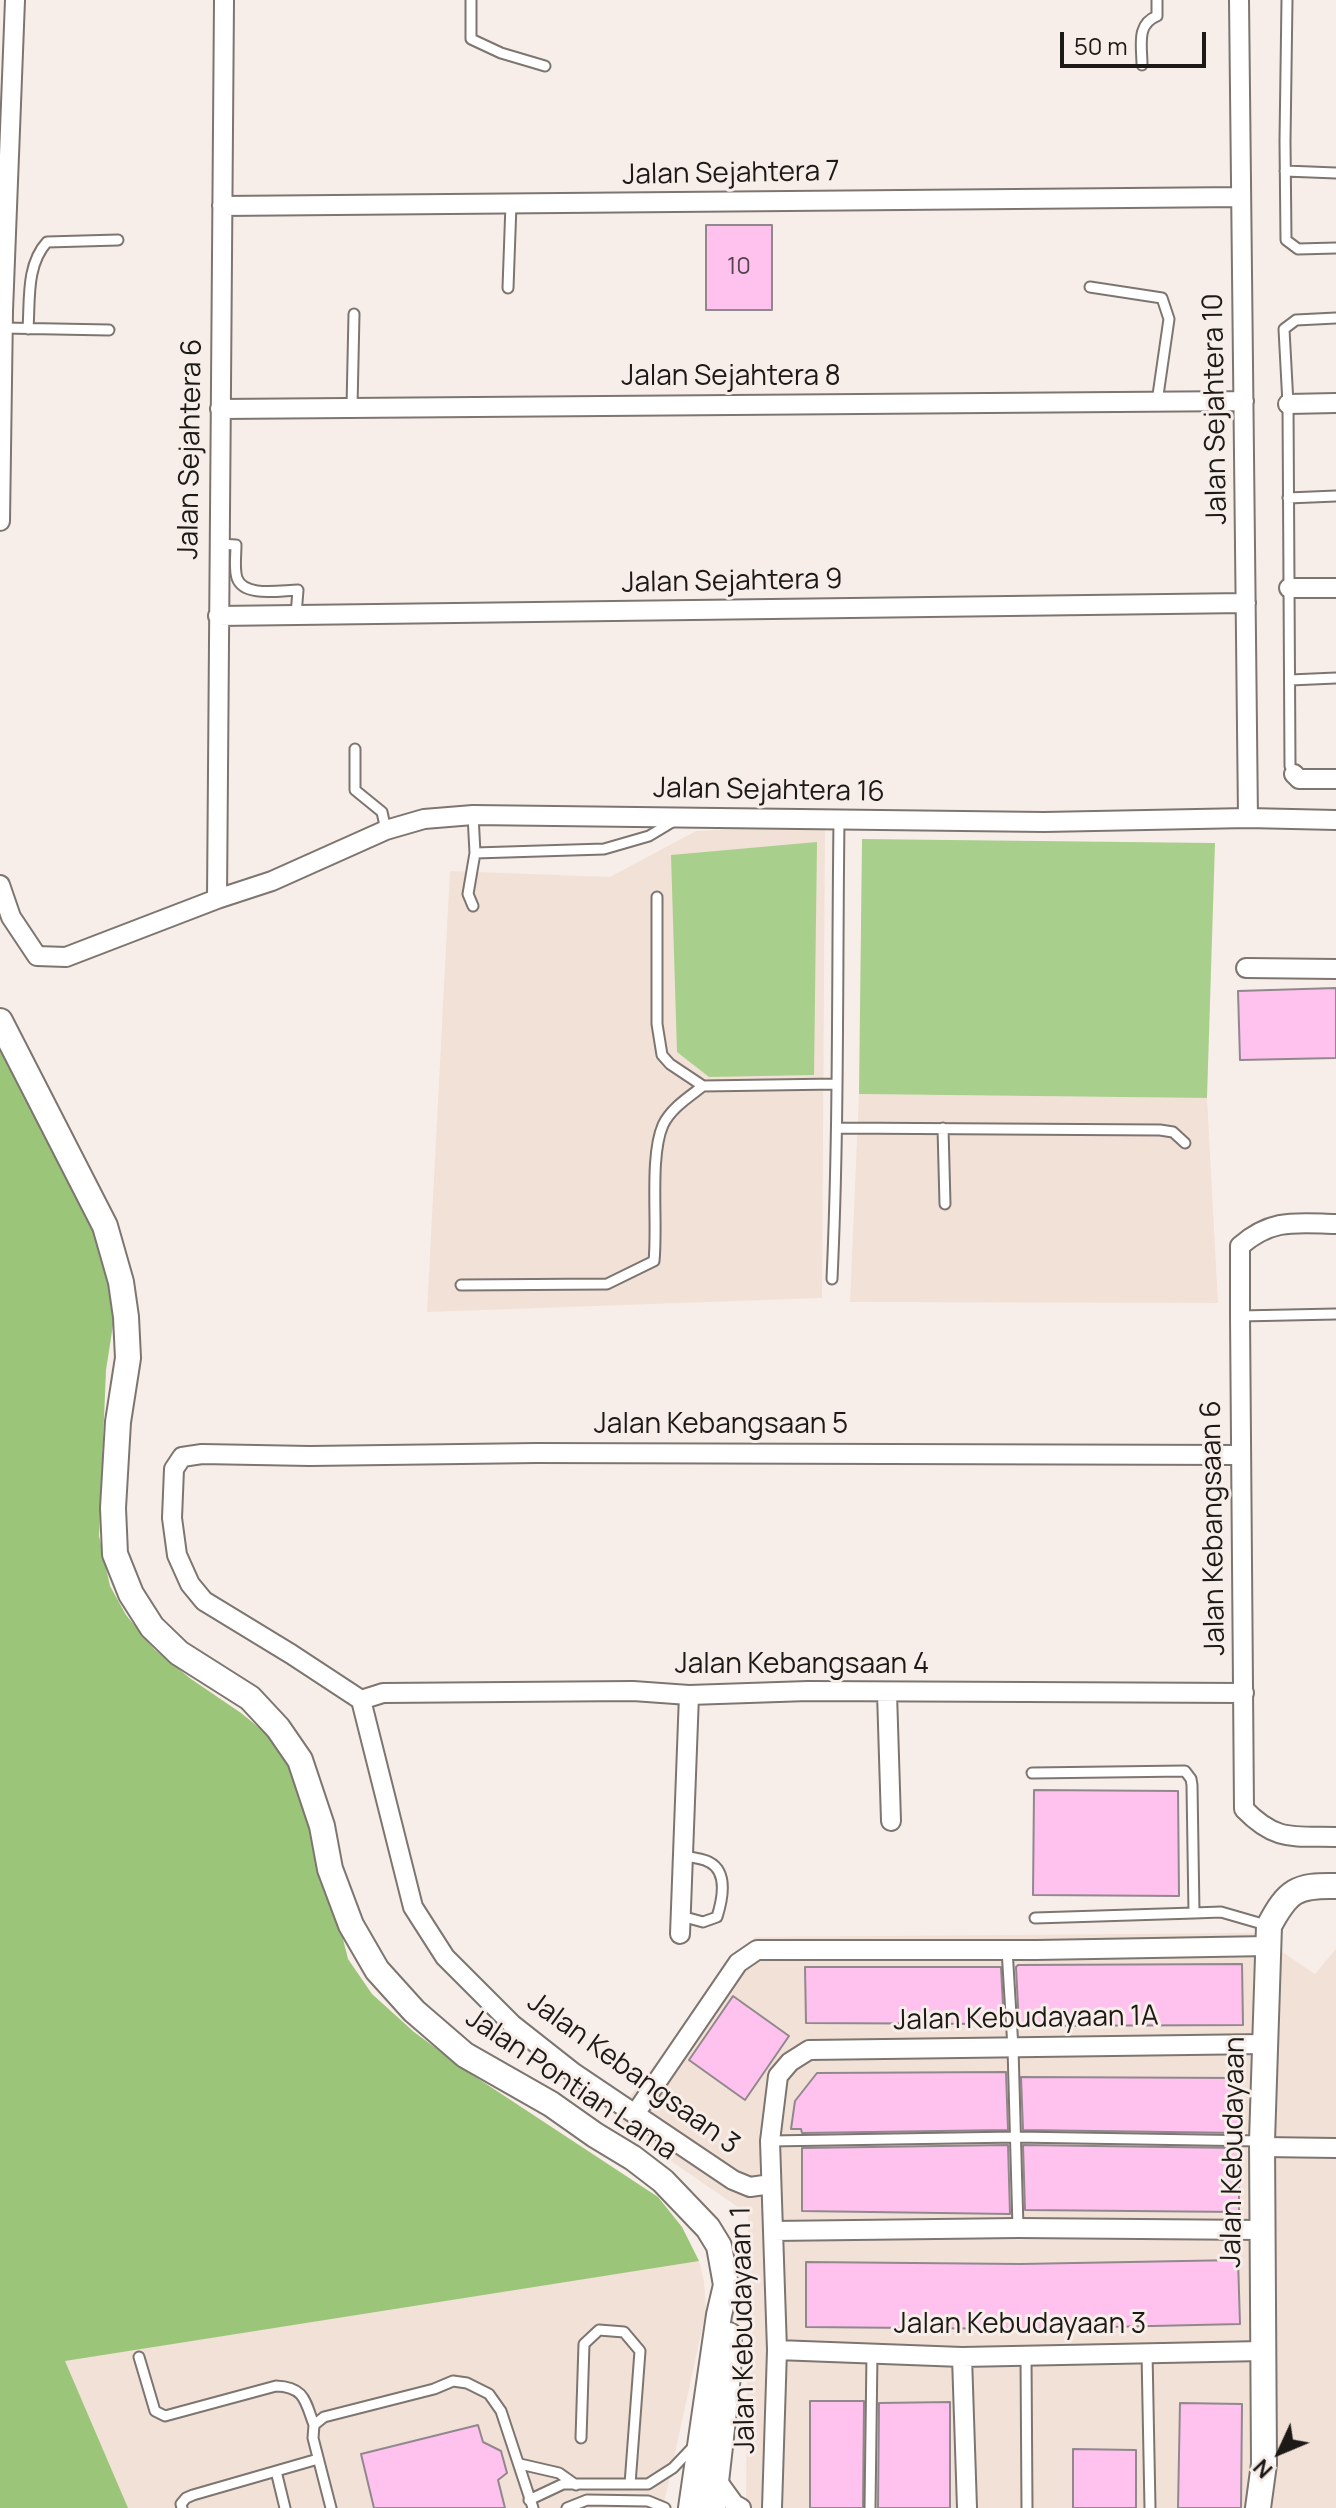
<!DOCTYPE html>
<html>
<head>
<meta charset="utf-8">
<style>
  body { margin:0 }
  #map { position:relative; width:1336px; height:2508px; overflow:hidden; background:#f8eee9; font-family:Manrope,sans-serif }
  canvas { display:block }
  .north { position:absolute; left:1240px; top:2412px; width:80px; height:80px; -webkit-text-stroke:6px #f8eee9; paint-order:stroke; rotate:226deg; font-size:22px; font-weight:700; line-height:32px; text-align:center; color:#1c1917 }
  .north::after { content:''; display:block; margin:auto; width:28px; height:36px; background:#1c1917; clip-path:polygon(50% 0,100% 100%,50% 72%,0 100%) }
  .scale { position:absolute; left:1060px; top:32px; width:146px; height:36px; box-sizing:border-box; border:4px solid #1c1917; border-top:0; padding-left:10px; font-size:24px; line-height:28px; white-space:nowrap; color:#1c1917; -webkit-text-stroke:6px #f8eee9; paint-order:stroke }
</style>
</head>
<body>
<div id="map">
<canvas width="1336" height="2508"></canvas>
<div class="north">N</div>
<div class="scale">50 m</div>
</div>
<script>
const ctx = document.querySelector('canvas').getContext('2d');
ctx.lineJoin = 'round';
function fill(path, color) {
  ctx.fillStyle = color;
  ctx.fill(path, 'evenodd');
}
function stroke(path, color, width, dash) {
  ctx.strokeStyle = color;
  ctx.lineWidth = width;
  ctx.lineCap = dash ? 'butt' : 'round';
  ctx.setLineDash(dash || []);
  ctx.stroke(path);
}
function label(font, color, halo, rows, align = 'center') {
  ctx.font = font + ' Manrope,sans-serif';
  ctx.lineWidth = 6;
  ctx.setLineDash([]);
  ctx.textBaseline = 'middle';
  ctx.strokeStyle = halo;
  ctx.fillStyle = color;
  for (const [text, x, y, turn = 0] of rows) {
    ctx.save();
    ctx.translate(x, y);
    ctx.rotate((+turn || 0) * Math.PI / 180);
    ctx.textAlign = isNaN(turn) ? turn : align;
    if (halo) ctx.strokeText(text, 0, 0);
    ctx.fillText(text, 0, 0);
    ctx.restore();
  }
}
const built = new Path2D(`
  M825,824L822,1298L427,1312L450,871L610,877L696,831Z
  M859,1094L1207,1098L1218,1303L850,1302Z
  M56,1147L113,1325L106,1370L99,1536L110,1586L126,1615L154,1649L191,1679L241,1713L325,1868L348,1959L372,1994L414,2032L468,2072L658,2197L682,2227L699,2261L704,2281L706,2311L663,2508H0Z
  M1254,1933L1315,1974L1336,1949V2508H746L748,2214L611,2120L755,1937Z`);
const green = new Path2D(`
  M862,839L1215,843L1207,1098L859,1094Z
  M817,842L814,1075L709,1077L677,1052L671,855Z`);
const forest = new Path2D(`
  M0,1037L95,1224L111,1287L113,1325L106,1370L99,1536L110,1586L126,1615L154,1649L191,1679L241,1713L272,1738L291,1760L325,1868L348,1959L372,1994L414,2032L468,2072L658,2197L682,2227L699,2261L65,2361L128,2508H0Z`);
const building = new Path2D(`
  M706,225H772V310H706Z
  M1336,988V1058L1240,1060L1238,991Z
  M1034,1790L1178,1791L1179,1896L1033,1895Z
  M1242,1964L1243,2025L1019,2026L1016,1967L1018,1965Z
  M805,1967H1001L1004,2024L806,2023Z
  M733,1996L789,2036L745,2100L689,2060Z
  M1006,2072L1008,2130L802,2133L801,2129H791L795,2101L817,2073Z
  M1021,2077L1239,2078V2133L1023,2130Z
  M1008,2145L1010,2214L802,2211V2148Z
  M1023,2145L1239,2148V2212L1025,2210Z
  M1238,2260L1240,2324L1020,2329L806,2327V2262L1020,2264Z
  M810,2401H864L863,2508H810Z
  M950,2402V2508H878L879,2403Z
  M1180,2403L1242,2404L1241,2508H1178Z
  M478,2425L483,2442L501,2451L507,2473L498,2480L505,2508H374L361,2454Z
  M1073,2449L1136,2450V2508H1073Z`);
const service = new Path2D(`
  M471,0V39L501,53L545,66
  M1287,0L1285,141L1286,240L1298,249L1336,248
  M1142,65C1142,46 1136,24 1157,16V0
  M1285,171L1336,173
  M1090,287L1162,298L1169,319L1157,402
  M508,288L511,204
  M3,328L109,330
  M28,329C30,300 26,265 47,242L118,240
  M352,407L354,314
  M1288,498L1336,496
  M219,544L236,545C236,555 234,569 237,578C244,598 282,590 298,590L296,615
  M1290,680L1336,678
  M355,749V790L382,812L386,830
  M1294,774L1290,766L1288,404L1284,329L1296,320L1336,318
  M473,815L475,853
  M657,897V1024L662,1055L670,1064L703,1086L836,1084
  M473,906L468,894L475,853L604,849L649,836L674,821
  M837,1128L1160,1130L1173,1132L1185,1143
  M943,1128L945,1204
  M832,1279C839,1126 837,973 839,821
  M461,1285L607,1284L654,1261C658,1224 649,1157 663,1125C671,1108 689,1097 703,1086
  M1240,1316L1336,1314
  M1032,1773L1185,1771L1191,1779L1192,1785L1194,1913L1221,1912L1266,1925
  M681,1916L703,1922L717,1917C722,1901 729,1872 709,1862C702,1858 690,1857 682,1856
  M1035,1918L1194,1913
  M1007,1949L1013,2048L1018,2228
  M770,2141L1016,2137L1262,2141
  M1147,2352L1150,2508
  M1026,2356L1027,2508
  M139,2357L155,2411L165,2416L276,2386C305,2387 305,2401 314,2425
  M581,2438L584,2344L599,2330L624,2332L640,2351L630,2484
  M520,2464L559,2473L576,2485
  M276,2471L285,2508
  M529,2500L563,2484H648L673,2468L692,2448
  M182,2508L181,2504L186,2498L193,2495L318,2459
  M331,2508L313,2438L314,2425L324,2417L434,2389L453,2381L467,2383L489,2394L501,2411L533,2508
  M567,2508L587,2500L648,2501L665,2508
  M870,2508L872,2353`);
const minor = new Path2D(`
  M1239,0L1248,818
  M222,206L1241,197
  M1288,404L1336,403
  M220,409L1244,401
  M0,521L3,311L15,0
  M1289,588H1336
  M218,616L1246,603
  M1294,774L1299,779H1336
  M0,885L11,917L37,956L66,957L217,899L272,881L386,830L424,819L473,815L1044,822L1248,818L1336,820
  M217,899L224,0
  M1246,968L1336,969
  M1336,1224C1296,1223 1272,1218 1240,1246V1316L1244,1809C1276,1842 1293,1836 1336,1837
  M887,1693L891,1821
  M361,1700L383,1693L633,1691L689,1695L808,1691L1244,1693
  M680,1934L689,1695
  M635,2114L738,1963L757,1950H1036L1269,1946
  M1262,2147L1336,2148
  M771,2184L750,2187L733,2180L574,2073L513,2025L445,1957L413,1907L361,1700L291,1654L204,1601L190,1584L177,1555L172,1518L174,1469L182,1457L202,1454L310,1456L537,1453L1241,1455
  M773,2231L1018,2228L1262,2230
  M777,2350L962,2357L1263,2351
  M962,2357L967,2508
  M716,2479L734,2504L741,2508
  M772,2508L777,2350L770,2141L778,2076L790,2062L809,2050L1265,2044`);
const tertiary = new Path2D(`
  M0,1021L105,1226L121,1282L126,1317L128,1358L118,1422L113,1508L115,1554L131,1594L152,1627L179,1653L250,1698L278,1728L300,1760L322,1826L330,1869L351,1925L377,1970L414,2011L465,2055L551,2104L595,2135L633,2158L663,2181L708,2228L719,2246L726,2285L719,2315L691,2508
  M713,2508L728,2376L729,2335
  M1258,2508L1264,2464L1262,2141L1269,1926C1288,1890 1297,1885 1336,1886`);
const numberNames = [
  ["10",739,267]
];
const streetNames = [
  ["Jalan Sejahtera 7",731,174,-1],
  ["Jalan Sejahtera 8",731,377],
  ["Jalan Sejahtera 10",1216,409,-91],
  ["Jalan Sejahtera 6",191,449,-89],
  ["Jalan Sejahtera 9",732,582,-1],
  ["Jalan Sejahtera 16",769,791,1],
  ["Jalan Kebangsaan 5",721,1425],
  ["Jalan Kebangsaan 6",1214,1528,-91],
  ["Jalan Kebangsaan 4",802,1665],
  ["Jalan Kebudayaan 1A",1026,2019,-1],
  ["Jalan Kebangsaan 3",633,2074,36],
  ["Jalan Pontian Lama",571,2085,34],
  ["Jalan Kebudayaan",1234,2152,-89],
  ["Jalan Kebudayaan 3",1020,2325],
  ["Jalan Kebudayaan 1",744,2330,-91]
];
fill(built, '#f2e1d7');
fill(green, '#a9cf8d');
fill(forest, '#9bc67a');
fill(building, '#ffc2ef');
stroke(building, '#91888e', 2);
stroke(service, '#7d7570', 13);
stroke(minor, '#7d7570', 22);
stroke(tertiary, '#7d7570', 28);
stroke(service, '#fff', 9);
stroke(minor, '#fff', 18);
stroke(tertiary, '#fff', 24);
label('24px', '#55434d', null, numberNames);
label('28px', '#1c1917', '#f8eee9', streetNames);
</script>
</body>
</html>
